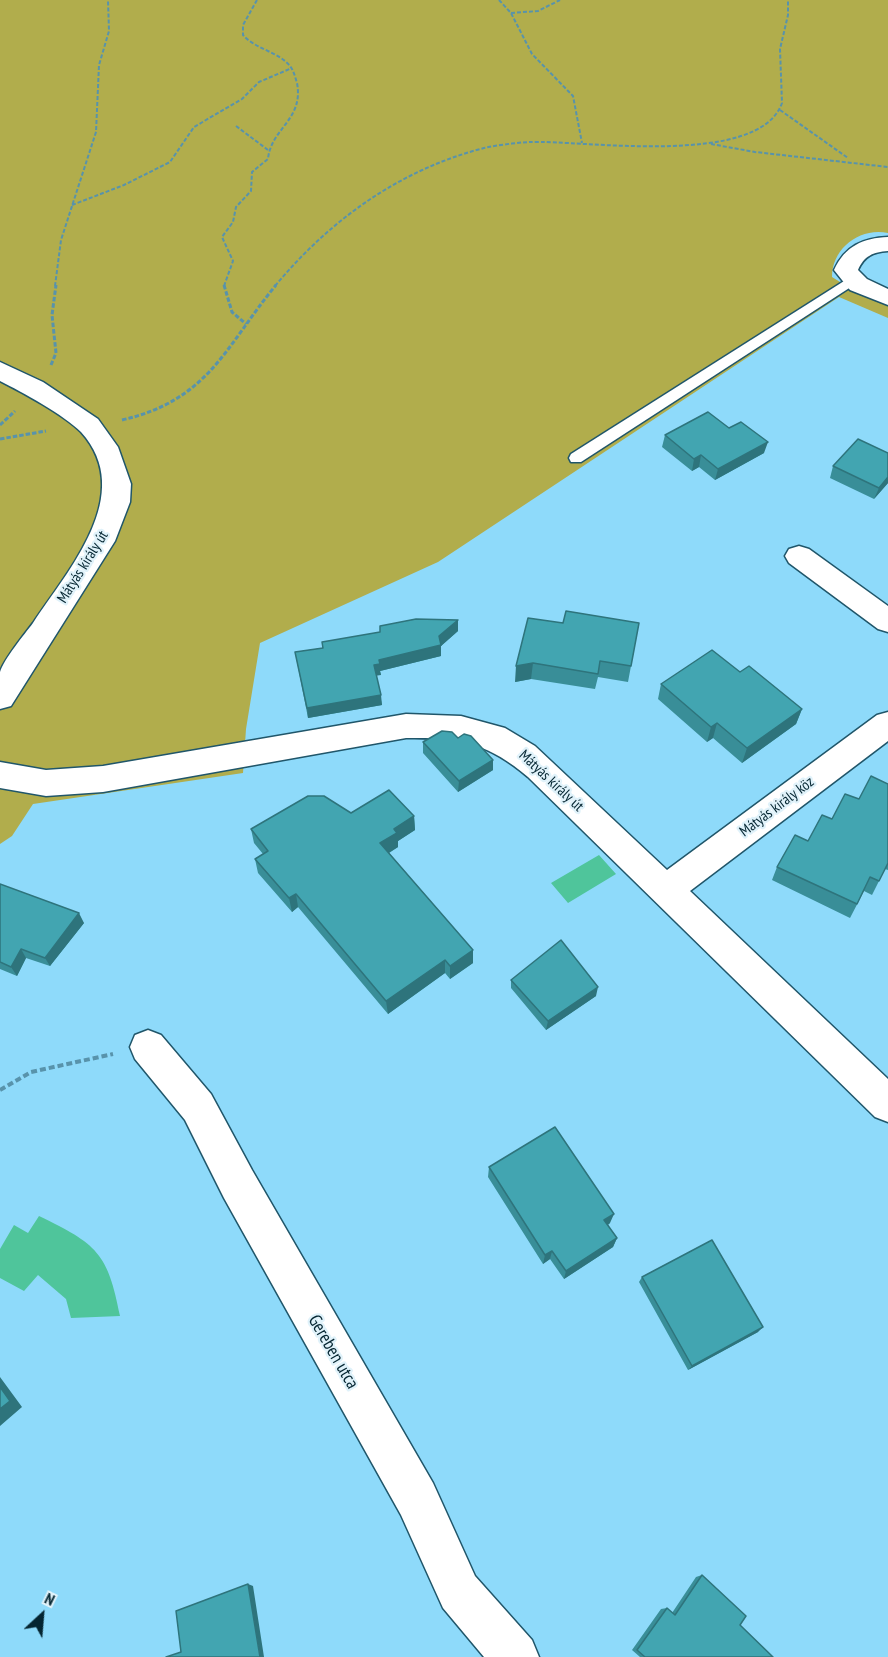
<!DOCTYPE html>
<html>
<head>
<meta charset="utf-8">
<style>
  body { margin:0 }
  #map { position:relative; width:888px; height:1657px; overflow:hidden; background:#8edafa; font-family:"PT Sans Narrow",sans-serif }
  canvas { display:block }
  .north { position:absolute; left:12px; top:1585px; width:60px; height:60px; -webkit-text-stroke:4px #e0f2fa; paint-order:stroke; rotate:26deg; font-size:16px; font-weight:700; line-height:24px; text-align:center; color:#042531 }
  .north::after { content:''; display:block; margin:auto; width:21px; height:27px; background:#042531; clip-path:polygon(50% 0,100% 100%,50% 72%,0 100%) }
</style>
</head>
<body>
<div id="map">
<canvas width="888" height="1657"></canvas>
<div class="north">N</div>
</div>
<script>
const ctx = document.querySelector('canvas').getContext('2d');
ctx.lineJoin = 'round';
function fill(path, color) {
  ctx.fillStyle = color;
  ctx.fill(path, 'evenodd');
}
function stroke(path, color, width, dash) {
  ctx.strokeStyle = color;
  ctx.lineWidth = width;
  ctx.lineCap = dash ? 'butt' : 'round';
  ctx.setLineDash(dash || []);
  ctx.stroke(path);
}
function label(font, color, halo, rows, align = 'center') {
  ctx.font = font + ' "PT Sans Narrow",sans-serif';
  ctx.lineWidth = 4.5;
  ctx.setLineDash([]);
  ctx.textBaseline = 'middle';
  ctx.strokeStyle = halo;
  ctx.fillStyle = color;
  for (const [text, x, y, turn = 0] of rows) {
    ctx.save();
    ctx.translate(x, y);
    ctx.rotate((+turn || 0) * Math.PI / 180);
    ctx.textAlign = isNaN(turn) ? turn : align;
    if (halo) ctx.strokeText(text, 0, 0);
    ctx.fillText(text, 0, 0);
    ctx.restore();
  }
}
const green = new Path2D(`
  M0,0H888V233C859,227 832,249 832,277L853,290L888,306V318L839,297L438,562L260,643L246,729L243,773L33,804L12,836L0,844Z`);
const water = new Path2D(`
  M599,855L616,874L568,903L551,883Z
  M39,1216C97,1244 108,1253 120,1316L71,1318L66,1299L38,1275L24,1291L0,1278V1249L14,1225L28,1233Z`);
const pathFar2 = new Path2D(`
  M499,0L511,13L532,54L573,96L582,143
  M511,13L538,11L560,0
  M780,110L848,158
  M236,126L268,150
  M711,144L755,152L888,167
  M72,205L124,185L170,162L194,127L242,99L259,82L292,68
  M55,286L61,240L96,132L99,65L109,31L108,0
  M224,286L233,261L222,237L233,222L236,207L251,191L252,172L268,159C271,128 304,120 297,83C295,77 294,71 290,66C279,52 255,49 243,35V25L257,0
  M275,286C330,220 399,170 484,148C498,145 514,143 529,142C584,140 759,168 782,103L780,49L788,15V0`);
const pathFar1 = new Path2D(`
  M224,285L232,312L246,324
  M51,365L56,353L52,315L56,285
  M122,420C209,400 225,347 276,285
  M0,425L15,411
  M0,439L46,431`);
const path = new Path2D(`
  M0,1090L31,1072L113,1054`);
const service = new Path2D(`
  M852,276L858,280L857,283L581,462H571L569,458L571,454Z`);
const minor = new Path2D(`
  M888,237V251C873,252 864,256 858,270L867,279L888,289V305L850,290L834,270C845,246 863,238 888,237Z
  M0,362L43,382L98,419L118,447L131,484L130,502L115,541L11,706L0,709C0,698 0,683 0,672C4,659 24,635 33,623C68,570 137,494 81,432C64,415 22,392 0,381Z
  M799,546L809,549L888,606V632L878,629L789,563L785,556L789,549Z
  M888,712V741L690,891L888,1079V1122L875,1117L528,777C487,742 458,737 406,738L103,792L46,796L0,788V762L46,770L103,766L406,714L461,716L505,728L535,746L667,870L877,715Z
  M148,1030L161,1035L211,1094L252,1170L433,1483L475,1576L532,1640L539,1657H484L443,1608L401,1515L224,1198L185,1120L135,1059L130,1047L135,1035Z`);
const wall = new Path2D(`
  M729,428L764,453L715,480L699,467L692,471L662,447L665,435Z
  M888,453V483L874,499L830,478L833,466Z
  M563,623H639L628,682L598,677L595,689L531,679L515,682Z
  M458,631L441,646V656L380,671L381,675H376L382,705L308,718L295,652L322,648V642Z
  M740,672L802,709L796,724L742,763L713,738L707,742L658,699L661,684Z
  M423,742L493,760V770L458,792L423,753Z
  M888,784V870L885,869L872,895L864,891L850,918L772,880L777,867L808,841L832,819L859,799Z
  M351,813L414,816L415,830L398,841V847L389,853L473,950V963L450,979L445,973L388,1014L298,907L292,912L258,873L255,859L263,854L254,843L251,829Z
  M0,884L84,923L50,966L26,958L17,976L0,969Z
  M511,980L596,996L546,1030L511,988Z
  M489,1167L610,1223L608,1225L617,1238L613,1247L564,1279L550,1259L543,1264L488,1177Z
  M642,1277L758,1332L688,1370L639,1282Z
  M702,1575L740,1625L773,1657H640L632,1650L661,1609L667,1608L672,1613L696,1577Z`);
const shadedWall = new Path2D(`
  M768,442L764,453L715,480L718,469Z
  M701,455L699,467L692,471L694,459Z
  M888,477V483L874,499L879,488Z
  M458,620V631L441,646V656L380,671L381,675L374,676V665L379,660L439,636Z
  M533,663L531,679L515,682L516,666Z
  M381,695L382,705L308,718L307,708Z
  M802,709L796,724L742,763L747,748Z
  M717,723L713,738L707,742L711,727Z
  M493,760V770L458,792L459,781Z
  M414,816L415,830L398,841V847L382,857L380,843L394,829Z
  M296,894L298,907L292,912L289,898Z
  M79,913L84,923L50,966L45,958Z
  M21,949L26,958L17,976L11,967Z
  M473,950V963L450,979V966Z
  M445,960V973L388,1014L386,1001Z
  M598,987L596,996L546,1030L548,1021Z
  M614,1214L610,1223L601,1229L604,1220Z
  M617,1238L613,1247L564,1279L566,1271Z
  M552,1251L550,1259L543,1264L545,1255Z
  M763,1327L758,1332L688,1370L692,1366Z
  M0,1377L22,1407L0,1426Z
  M248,1584L253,1586L264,1657H260Z`);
const building = new Path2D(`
  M708,412L729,428L741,422L768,442L718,469L701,455L694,459L665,435Z
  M858,439L888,453V477L879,488L833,466Z
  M566,611L639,623L631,666L600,661L598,674L533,663L516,666L528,618L563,623Z
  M416,619L458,620L439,636L441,645L379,660L380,664L374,665L381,695L307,708L295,652L323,648L322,642L380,632V626Z
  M712,650L740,672L749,666L802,709L747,748L717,723L711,727L661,684Z
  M442,731L452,732L458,738L464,734L471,736L493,760L459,781L423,742Z
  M871,776L888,784V863L879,881L870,877L857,904L777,867L795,835L808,841L822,815L832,819L845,794L859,799Z
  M389,790L414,816L394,829L397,833L380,843L473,950L450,966L445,960L386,1001L296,894L289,898L255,859L268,851L251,829L308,796H324L351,813Z
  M0,884L79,913L45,958L21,949L11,967L0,962Z
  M561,940L598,987L548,1021L511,980Z
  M555,1127L614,1214L604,1220L617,1238L566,1271L552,1251L545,1255L489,1167Z
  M712,1240L763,1327L692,1366L642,1277Z
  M0,1387L10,1401L0,1409Z
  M702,1575L746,1616L740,1625L773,1657H645L637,1650L667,1608L675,1615Z
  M248,1584L260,1657H166L181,1652L176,1611Z`);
const streetNames = [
  ["Mátyás király út",83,567,-58],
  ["Mátyás király út",551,781,43],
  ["Mátyás király köz",777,807,-37]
];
const nearStreetnames = [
  ["Gereben utca",333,1352,60]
];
fill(green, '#b1ad4c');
fill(water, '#4fc59b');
stroke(service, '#20566a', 3);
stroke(minor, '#20566a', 3);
stroke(pathFar2, '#5893ab', 2, [4, 2]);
stroke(pathFar1, '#5893ab', 3, [4.5, 2]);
stroke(path, '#5893ab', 4, [6, 3]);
fill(service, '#fff');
fill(minor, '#fff');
fill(wall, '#398e98');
fill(shadedWall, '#2e747c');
fill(building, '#42a5b1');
stroke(building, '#2e747c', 1.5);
label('15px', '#042531', '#e0f2fa', streetNames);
label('18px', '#042531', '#e0f2fa', nearStreetnames);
</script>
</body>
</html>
